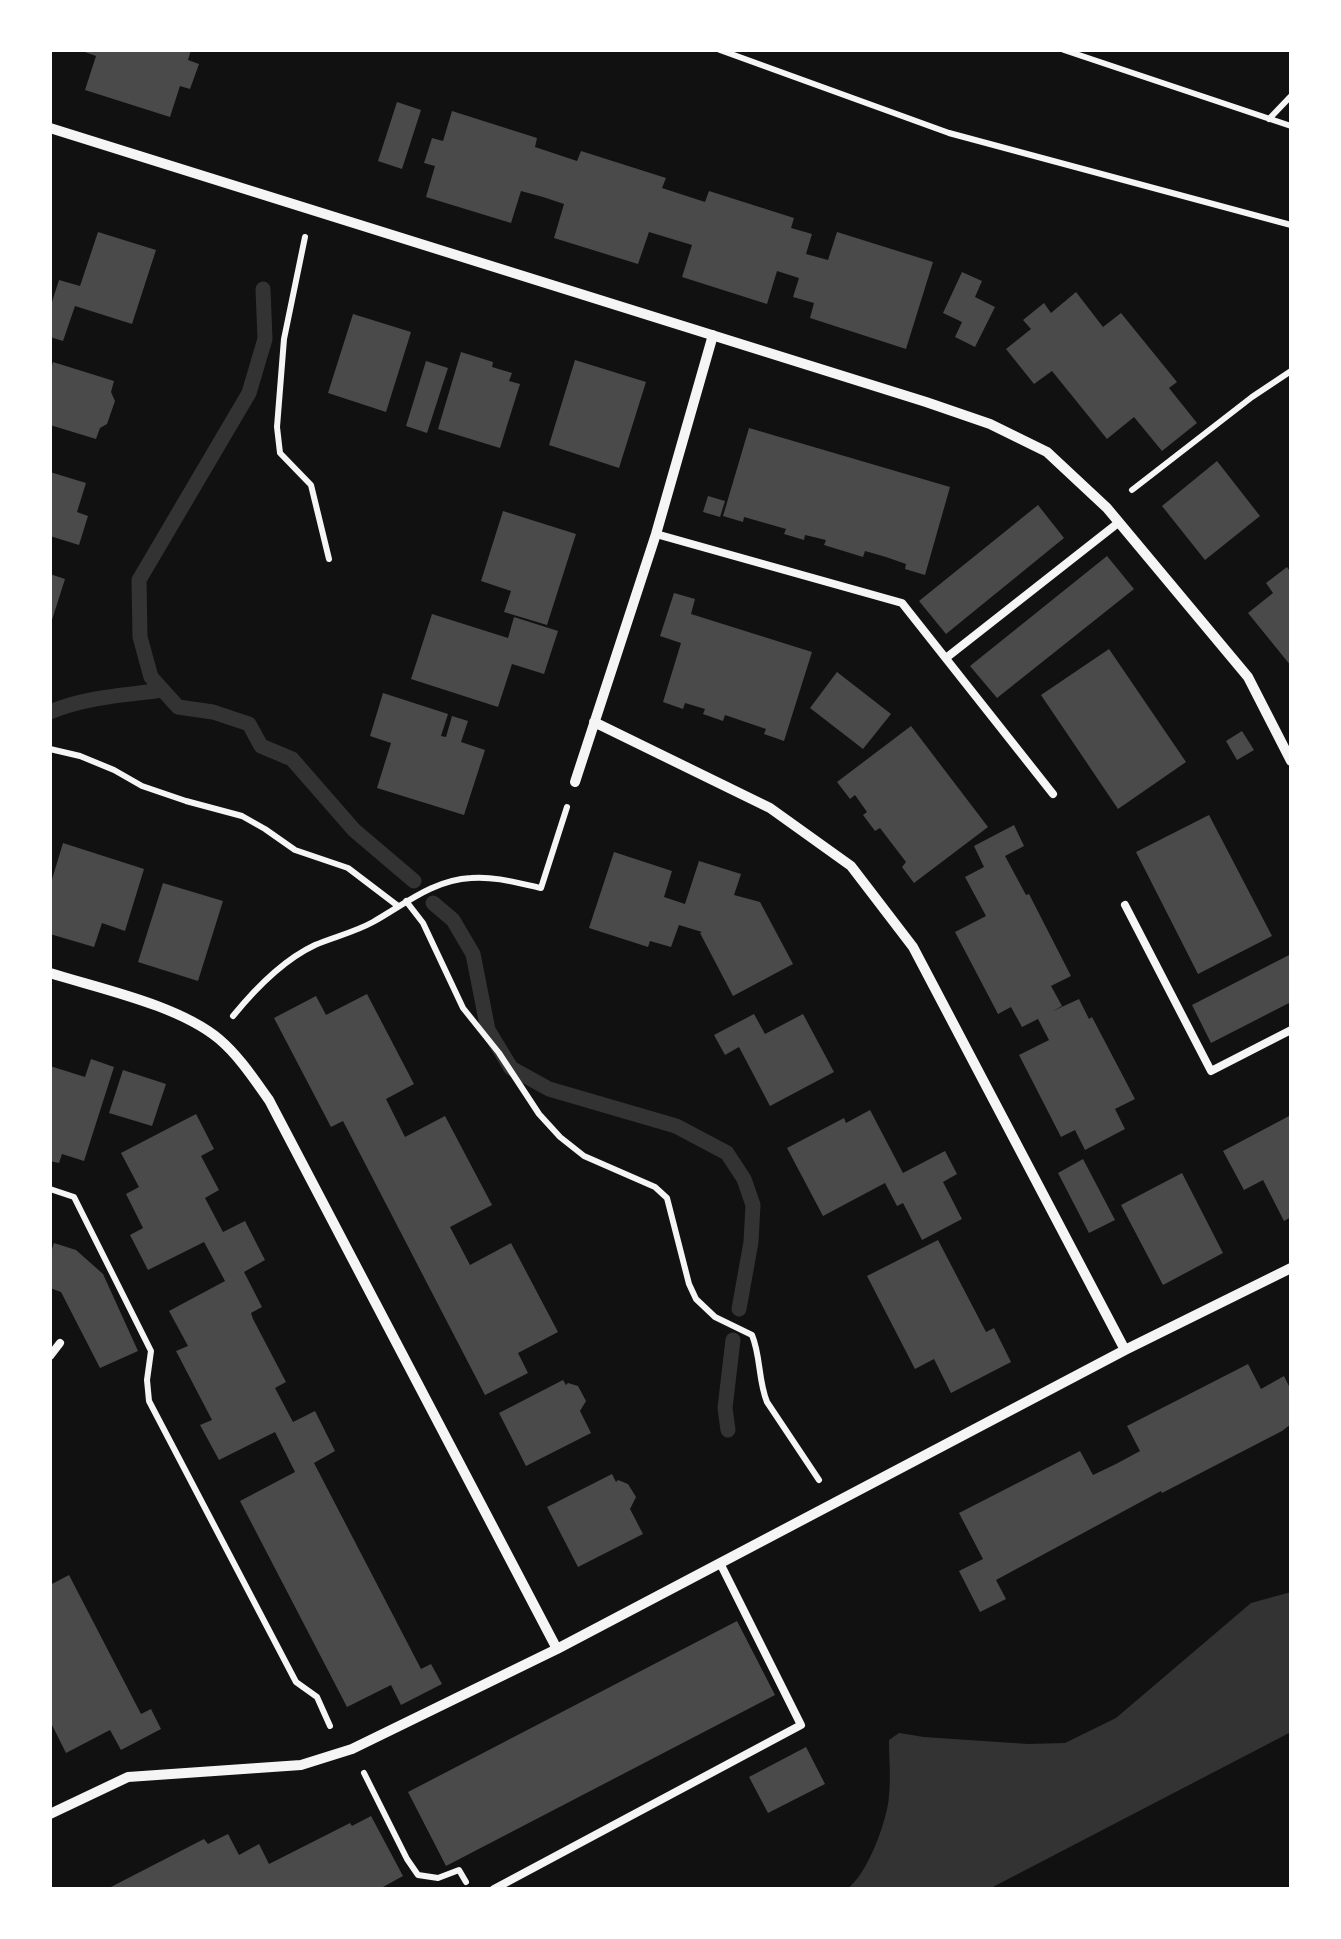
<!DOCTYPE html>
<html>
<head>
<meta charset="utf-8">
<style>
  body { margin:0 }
  #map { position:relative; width:1341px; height:1939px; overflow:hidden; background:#111; font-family:"Alegreya Sans",sans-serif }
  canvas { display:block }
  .frame { position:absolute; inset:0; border:52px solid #fff; pointer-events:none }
</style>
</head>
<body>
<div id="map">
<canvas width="1341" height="1939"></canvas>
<div class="frame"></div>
</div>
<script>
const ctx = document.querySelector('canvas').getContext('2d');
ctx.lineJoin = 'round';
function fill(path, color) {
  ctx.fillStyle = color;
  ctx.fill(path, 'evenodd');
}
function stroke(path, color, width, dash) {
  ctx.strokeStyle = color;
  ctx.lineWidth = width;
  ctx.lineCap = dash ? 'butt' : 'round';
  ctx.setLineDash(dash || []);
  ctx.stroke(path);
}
const water = new Path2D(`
  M1291,1592V1732L989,1889H847C867,1875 887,1822 889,1796C891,1778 889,1759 889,1740L899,1733L924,1737L1028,1744L1065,1743L1116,1718L1251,1603Z`);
const stream = new Path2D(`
  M263,289L265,339L249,393L139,580L140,637L151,677L178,707L213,712L249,724L261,746L292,759L354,830L414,881
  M50,712C84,697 126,695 163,690
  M433,903L453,920L473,954L488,1030L511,1068L549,1089L676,1126L727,1153L744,1179L753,1205L751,1242L739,1309
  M728,1430L725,1408L733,1340`);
const building = new Path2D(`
  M79,50H191L188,60L199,64L190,89L180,86L170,117L85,90L96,56Z
  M397,102L421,110L402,169L378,161Z
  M452,111L537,138L535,147L577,161L581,151L666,178L662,188L705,202L709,191L794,218L791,228L812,234L806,254L828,260L837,232L933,262L906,349L810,318L814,303L793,297L799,278L777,271L767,304L682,277L692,245L649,232L638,264L554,238L564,204L543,197L521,191L511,223L426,197L435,166L424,163L432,138L443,141Z
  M98,232L156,250L132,324L75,306L63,341L50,337V308L59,280L80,286Z
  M962,272L982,281L975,297L995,307L975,347L955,337L962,322L943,313Z
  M1076,292L1103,327L1121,313L1177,382L1169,388L1197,423L1162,451L1134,417L1107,439L1052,371L1034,384L1006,349L1031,329L1023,320L1044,303L1051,313Z
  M353,314L411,332L386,412L328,393Z
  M461,352L493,362L492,367L512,373L509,381L520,384L500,448L438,429Z
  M575,360L646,382L619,468L549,445Z
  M426,361L448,368L427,433L406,426Z
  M53,362L114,381L111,392L115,401L107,424L100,428L96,439L50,425V372Z
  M749,428L950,487L925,575L905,569L906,564L886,557L865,551L863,557L824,545L826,540L805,535L804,540L784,534L786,529L744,517L743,522L723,516Z
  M1217,461L1260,516L1205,560L1162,506Z
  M50,472L86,483L77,512L88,516L79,545L50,536Z
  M708,496L725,501L720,517L703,512Z
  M1038,505L1064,538L946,634L919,601Z
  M503,511L576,534L547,625L504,612L511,591L481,581Z
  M1107,556L1134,589L997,698L970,666Z
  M1287,567L1291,573V666L1248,613L1273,593L1266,583Z
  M50,574L65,579L51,623H50Z
  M674,593L695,599L691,614L812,652L784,741L764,734L766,729L725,715L723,721L703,714L705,709L685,703L683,709L663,702L681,643L660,636Z
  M432,614L508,638L514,617L558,631L544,674L512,664L498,707L411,679Z
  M1109,649L1186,762L1118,809L1041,695Z
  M837,672L891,714L863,749L810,708Z
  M383,693L448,714L441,736L446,737L452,716L468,721L461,742L485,750L464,815L377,788L391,743L370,736Z
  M911,726L988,827L914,883L902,867L906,862L880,828L875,831L863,815L867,812L855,795L850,799L837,782Z
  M1242,731L1254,750L1237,760L1226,741Z
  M1209,815L1272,936L1198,974L1136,852Z
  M1014,825L1024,846L1005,856L1026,895L1029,894L1071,976L1051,986L1062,1006L1053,1011L1079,999L1089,1019L1092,1017L1135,1099L1115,1109L1125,1129L1085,1150L1075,1130L1061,1137L1019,1055L1049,1040L1038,1019L1022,1027L1011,1007L998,1014L955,932L986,916L965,877L984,867L974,846Z
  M63,843L144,869L125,931L102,923L94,947L50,934V886Z
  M614,852L672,871L664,897L685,904L699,861L741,874L734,895L760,902L793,964L733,996L700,933L702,932L679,925L671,947L650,941L648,947L589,928Z
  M163,883L223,901L198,981L138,962Z
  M1291,954V1002L1211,1043L1192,1005Z
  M367,994L414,1084L386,1099L405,1137L445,1116L492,1205L450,1227L470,1265L511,1243L558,1332L518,1353L528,1373L485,1395L343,1121L331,1127L274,1018L316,996L326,1015Z
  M754,1014L765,1034L803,1014L834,1072L770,1106L739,1047L725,1055L714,1035Z
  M91,1059L114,1067L84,1161L62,1154L59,1163L50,1161V1066L85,1077Z
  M123,1070L166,1084L152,1126L109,1113Z
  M870,1110L903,1173L945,1151L957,1174L943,1182L962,1219L922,1240L903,1203L897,1206L885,1183L823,1216L787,1148L844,1118L846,1123Z
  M196,1114L214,1149L201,1156L219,1190L205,1198L223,1232L245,1221L265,1260L244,1272L262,1307L251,1313L253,1319L286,1382L275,1388L293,1422L315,1411L335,1451L314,1463L421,1669L431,1664L442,1684L401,1705L391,1685L347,1707L240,1501L295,1472L275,1432L219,1460L200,1425L212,1420L176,1351L188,1346L169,1311L225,1281L204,1242L148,1270L130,1235L143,1228L126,1194L139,1187L121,1153Z
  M1291,1115V1217L1284,1221L1263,1180L1244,1190L1223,1151Z
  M1083,1159L1115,1220L1089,1233L1058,1173Z
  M1182,1173L1223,1253L1163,1285L1121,1205Z
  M938,1240L986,1332L994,1328L1011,1362L951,1393L934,1359L915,1369L867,1276Z
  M54,1243L76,1250L103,1274L138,1351L100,1368L61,1292L50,1288V1255Z
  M1248,1364L1261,1389L1284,1376L1291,1390V1424L1282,1431L1162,1493L1161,1491L996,1580L1006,1599L980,1612L959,1571L983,1559L959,1513L1080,1451L1093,1475L1116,1464L1140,1451L1127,1426Z
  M563,1380L566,1385L568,1383L578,1386L586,1401L580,1411L591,1433L526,1466L499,1413Z
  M612,1474L616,1482L618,1480L628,1484L636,1497L630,1509L643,1534L578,1567L547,1507Z
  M69,1575L141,1714L151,1709L161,1729L121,1750L110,1730L66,1753L50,1721V1585Z
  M737,1621L775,1695L446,1866L408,1792Z
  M806,1747L825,1784L768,1813L749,1777Z
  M371,1816L403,1876L383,1887L384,1889H107L204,1839L208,1844L228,1834L239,1855L259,1844L269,1864L350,1823L352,1826Z`);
const path = new Path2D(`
  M720,50L949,133L1291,225
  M1064,50L1291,126
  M1269,119L1291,96
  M305,237L284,339L277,427L280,453L311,485L329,559
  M1132,490L1252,397L1291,371
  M50,749L80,756L114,770L142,786L186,801L242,816L265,829L295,850L348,868L398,906
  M406,901L423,923L463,1008L499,1053L539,1114L560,1137L584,1156L655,1187L667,1198L689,1284L696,1299L715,1317L752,1335C761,1357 758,1380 767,1402L819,1480
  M233,1016C255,989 283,960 315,945C334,937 355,932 373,922C405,904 433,880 471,878C494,876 518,883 541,888L567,807
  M50,1189L74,1197L151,1351L147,1380L149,1401L296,1682L317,1697L330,1726
  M364,1773L407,1859L418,1875L438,1878L459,1870L466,1882`);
const service = new Path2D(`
  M656,534L902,603L1053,794
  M946,658L1118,523
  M1125,905L1211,1071L1291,1030
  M50,1356L60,1343
  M494,1889L801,1725L720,1563`);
const minor = new Path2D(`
  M50,128L926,402L990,424L1047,452L1107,508L1248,677L1291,761
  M594,722L770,808L851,866L913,947L1125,1350
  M575,782L656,534L713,335
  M50,973C101,989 178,1005 219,1039C239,1056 254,1079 269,1100L557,1649
  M50,1814L128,1777L301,1765L352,1749L557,1649L1125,1350L1291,1268`);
fill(water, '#333');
stroke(stream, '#333', 15);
fill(building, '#4a4a4a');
stroke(path, '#f5f5f5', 6);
stroke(service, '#f5f5f5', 8);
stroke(minor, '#f5f5f5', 10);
</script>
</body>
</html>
